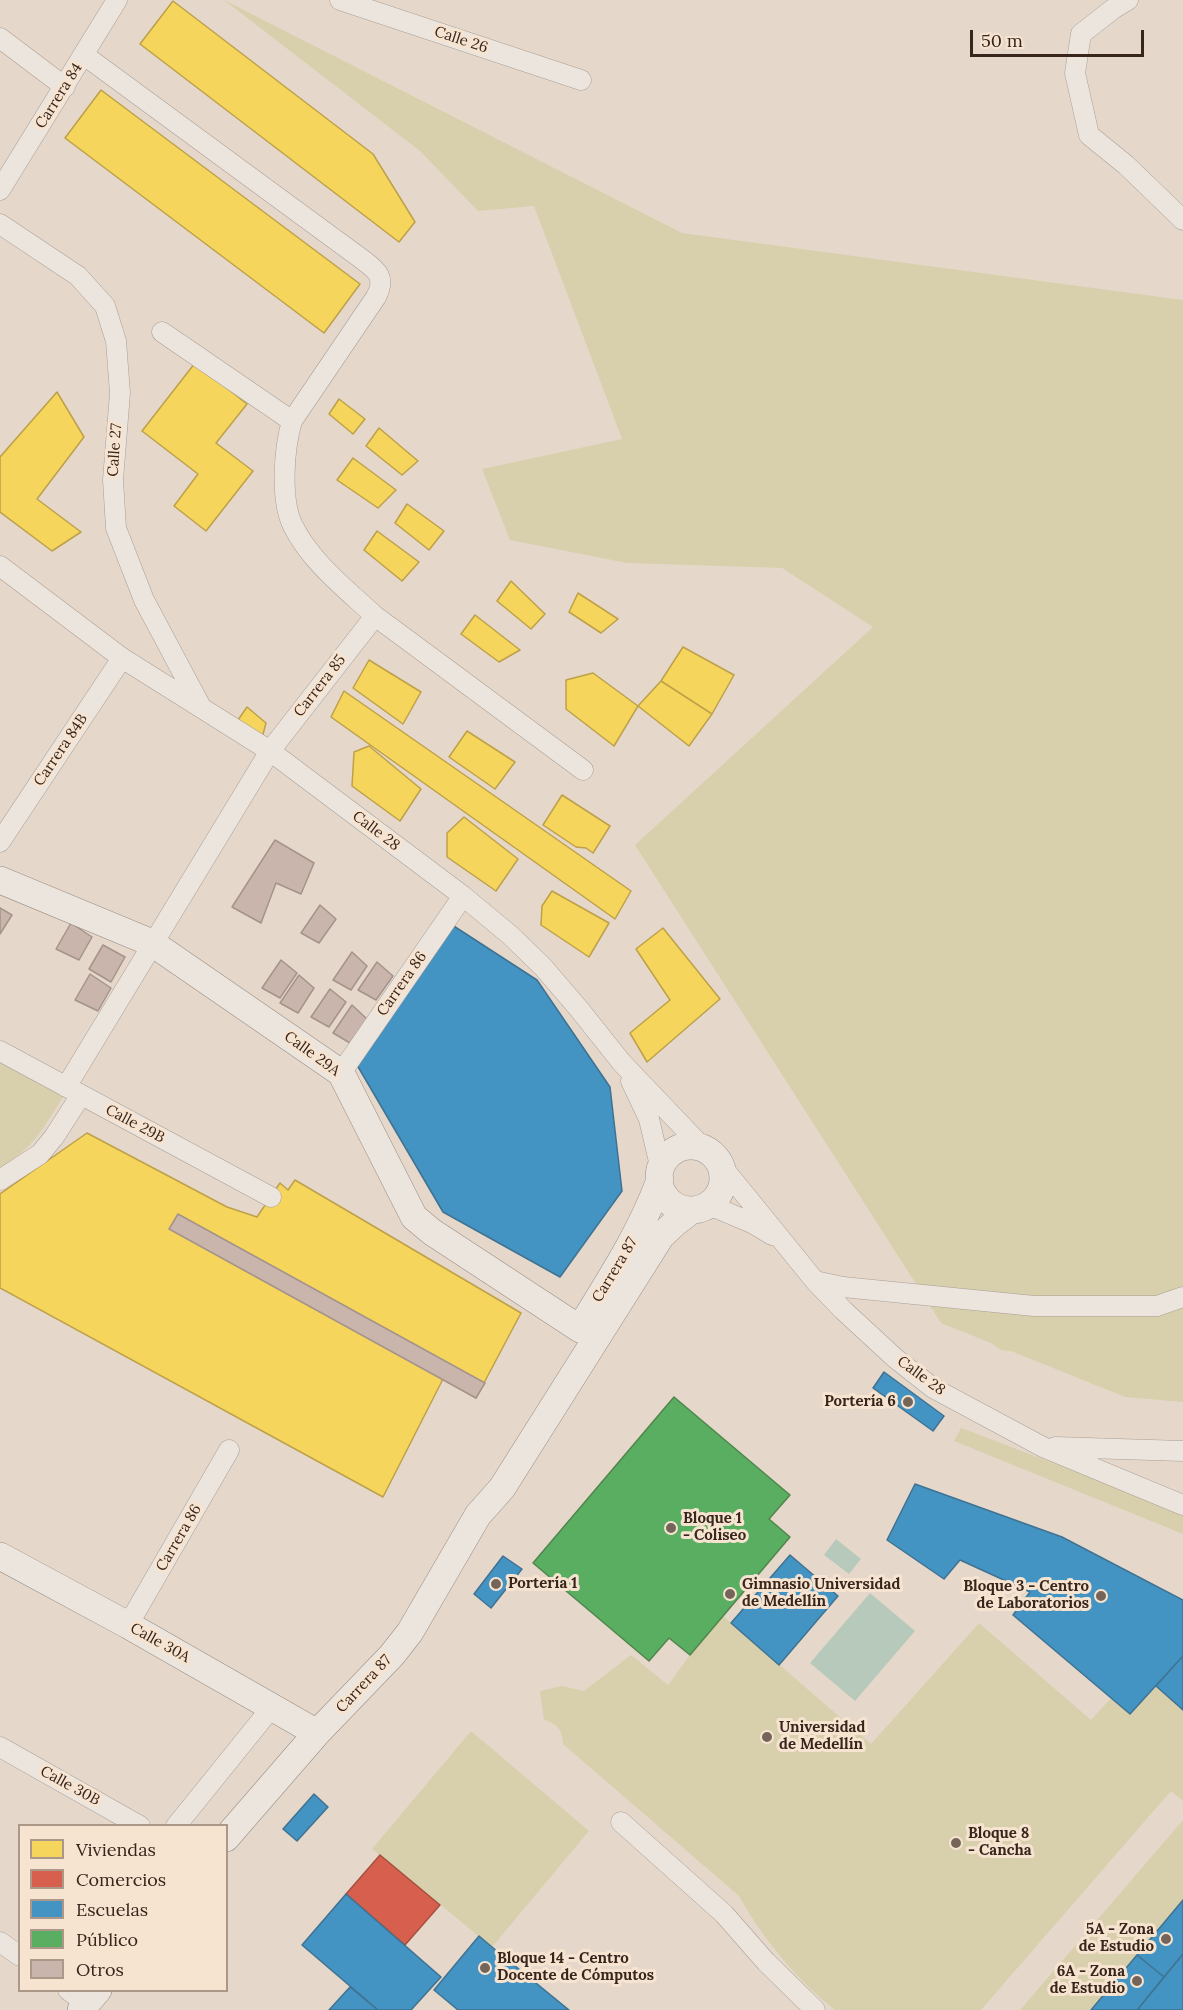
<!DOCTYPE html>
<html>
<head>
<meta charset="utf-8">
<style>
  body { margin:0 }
  #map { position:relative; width:1183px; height:2010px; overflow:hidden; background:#e5d8cb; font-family:Lora,serif }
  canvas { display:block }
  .legend { position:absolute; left:18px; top:1824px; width:210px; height:168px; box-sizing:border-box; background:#f7e4d0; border:2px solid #ab9888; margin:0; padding:8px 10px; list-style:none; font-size:18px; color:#38251c }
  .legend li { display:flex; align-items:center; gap:12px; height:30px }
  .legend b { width:30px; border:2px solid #ab9888 }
  .scale { position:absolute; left:970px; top:30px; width:174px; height:27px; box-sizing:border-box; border:3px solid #38251c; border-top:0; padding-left:8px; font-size:18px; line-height:21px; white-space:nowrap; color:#38251c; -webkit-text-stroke:4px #f7e4d0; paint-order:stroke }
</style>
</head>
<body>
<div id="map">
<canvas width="1183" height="2010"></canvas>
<ul class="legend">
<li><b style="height:16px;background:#f6d55c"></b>Viviendas</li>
<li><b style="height:16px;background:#d6604d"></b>Comercios</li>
<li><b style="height:16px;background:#4393c3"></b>Escuelas</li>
<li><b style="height:16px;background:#5aae61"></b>Público</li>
<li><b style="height:16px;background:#c9b5ac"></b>Otros</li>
</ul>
<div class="scale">50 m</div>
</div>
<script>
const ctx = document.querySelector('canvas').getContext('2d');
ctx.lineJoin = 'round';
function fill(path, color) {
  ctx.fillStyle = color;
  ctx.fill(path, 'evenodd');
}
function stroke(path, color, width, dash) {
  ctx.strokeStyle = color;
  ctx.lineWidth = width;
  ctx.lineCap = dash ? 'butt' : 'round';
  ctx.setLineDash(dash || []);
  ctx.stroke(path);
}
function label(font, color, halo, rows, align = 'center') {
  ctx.font = font + ' Lora,serif';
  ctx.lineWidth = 6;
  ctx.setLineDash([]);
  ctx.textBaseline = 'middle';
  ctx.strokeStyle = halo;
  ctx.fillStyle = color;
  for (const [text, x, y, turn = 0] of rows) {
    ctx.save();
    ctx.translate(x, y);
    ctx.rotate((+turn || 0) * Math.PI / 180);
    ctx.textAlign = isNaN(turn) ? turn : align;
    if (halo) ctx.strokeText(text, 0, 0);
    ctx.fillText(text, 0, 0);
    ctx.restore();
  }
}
const green = new Path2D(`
  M224,0L682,233L1183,300V1402L1125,1397L1011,1351L1001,1350L991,1343L941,1323L635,845L873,627L782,568L627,563L510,540L482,469L622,439L534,206L478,211L420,151Z
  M0,1063L63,1097C42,1130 34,1147 0,1169Z
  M961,1428L1183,1512V1534L954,1441Z
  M723,1616L871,1744L979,1623L1091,1720L1111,1698L1130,1714L1156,1686L1183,1710V1801L1171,1791L981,2010H835C796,1979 763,1939 739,1896L563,1744C563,1731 557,1723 544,1720L540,1691L562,1686L584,1691L631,1655L668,1685L690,1655Z
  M471,1731L589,1831L492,1947L372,1849Z
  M1183,1820V1900L1090,2010H1020Z`);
const water = new Path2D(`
  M836,1539L861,1559L849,1574L824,1555Z
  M870,1593L915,1631L855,1701L810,1663Z`);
const homes = new Path2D(`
  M173,1L373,154L415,222L399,242L140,44Z
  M101,90L360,284L324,333L65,138Z
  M195,363L247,404L216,443L253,471L206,531L174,506L198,474L142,431Z
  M57,392L84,437L37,499L81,532L52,551L0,512V457Z
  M339,399L365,419L353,434L329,414Z
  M379,428L418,461L402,475L366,446Z
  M353,458L396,490L378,508L337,480Z
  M407,504L444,531L429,550L395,523Z
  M377,531L419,562L402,581L364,550Z
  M511,581L545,614L531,629L497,601Z
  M578,593L618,619L601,633L569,612Z
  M475,615L520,650L499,662L461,634Z
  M683,647L734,675L712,714L661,681Z
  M369,660L421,692L403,724L353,688Z
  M593,673L638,706L614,746L566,709V680Z
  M661,681L712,714L689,746L638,706Z
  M344,691L631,891L615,919L331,717Z
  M247,707L266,723L262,738L238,720Z
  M467,731L515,762L495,789L449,757Z
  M369,746L421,789L400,821L352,786L354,752Z
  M562,795L610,826L593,853L586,848L576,847L543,825Z
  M464,817L518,859L496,891L447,857V833Z
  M552,891L609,923L589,957L541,925L542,906Z
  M663,928L720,999L647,1062L630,1033L670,1000L636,949Z
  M87,1133L227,1207L257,1217L280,1183L288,1190L295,1180L521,1313L476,1398L443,1379L383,1497L0,1288V1194Z`);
const shops = new Path2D(`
  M380,1855L440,1905L405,1945L346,1894Z`);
const schools = new Path2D(`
  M446,921L537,980L610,1087L622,1191L560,1277L443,1212L357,1065Z
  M884,1372L944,1416L933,1431L873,1388Z
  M915,1484L1062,1537L1183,1600V1656L1130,1714L1013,1615L1030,1592L960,1560L944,1579L887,1540Z
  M790,1555L838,1596L779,1665L731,1623Z
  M503,1556L522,1569L491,1608L474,1594Z
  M1183,1656V1710L1156,1686Z
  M314,1794L328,1807L297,1841L283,1829Z
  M346,1894L441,1977L411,2010H378L302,1945Z
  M1183,1900V1954L1164,1977L1137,1955Z
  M479,1936L492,1947L569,2010H458L434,1990Z
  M1183,1954V2010H1140L1138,2009Z
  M1137,1955L1164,1977L1138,2009L1140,2010H1091Z
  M350,1987L378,2010H329Z`);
const public = new Path2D(`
  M674,1397L790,1495L769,1519L790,1537L690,1655L669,1638L649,1661L533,1563Z`);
const building = new Path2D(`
  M275,840L314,863L301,894L276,883L261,923L232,907Z
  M320,905L336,919L319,943L301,933Z
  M0,908L12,915L0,934Z
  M71,923L92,937L79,960L56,949Z
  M103,945L125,957L111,982L89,969Z
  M352,952L367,966L351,990L333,980Z
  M281,960L297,973L280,998L262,988Z
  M377,962L393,976L376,1000L358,990Z
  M90,974L111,988L98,1011L75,1000Z
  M299,975L314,988L298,1013L280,1003Z
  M330,989L346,1002L329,1027L311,1017Z
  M352,1005L367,1019L350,1043L333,1033Z
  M178,1214L485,1383L476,1398L169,1229Z`);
const street = new Path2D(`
  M340,0L581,80
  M1128,0L1113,9L1081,34L1075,73L1089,135L1126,165L1183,220
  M0,38L65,87
  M84,55L363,260C378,271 386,278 376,297L292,421
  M0,190L117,0
  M0,224L78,276L105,306L116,341L120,393L113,480L116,528L144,600L201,707
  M0,566L122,658L270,751L463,896L510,935L543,967L579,1009L622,1063L705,1150
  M375,616L583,770
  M0,842L122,658
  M0,1051L271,1197
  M341,1073L463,896
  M631,1081L649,1119L661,1170
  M66,1087L270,751L375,616C346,589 311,562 293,526C280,500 284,448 292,421L162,332
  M720,1164L815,1281L843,1310L895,1358L933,1388L1043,1447L1183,1505
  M0,1180L40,1154L54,1137L81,1095
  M709,1205L752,1223L772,1235
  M815,1281L843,1287L1034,1306H1157L1183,1297
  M1055,1447L1183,1451
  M128,1625L229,1450
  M0,1747L140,1826
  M621,1822L724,1914L766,1962L815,2010
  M176,1826L272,1707
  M0,1942L20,1956
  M68,1990L87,2004`);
const secondary = new Path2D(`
  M0,880L152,943L341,1073L414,1217L432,1232L580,1329
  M659 1178a32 32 0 1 1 64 0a32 32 0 1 1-64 0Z
  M582,1325C611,1278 641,1232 660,1180
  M0,1556L128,1625L317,1733
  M226,1838L317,1733L392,1655L410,1632L478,1515L502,1488L661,1236L675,1223L692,1210
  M81,2010L98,1990`);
const markers = [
  [908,1402,6,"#756459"],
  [671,1528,6,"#756459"],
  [496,1584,6,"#756459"],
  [730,1594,6,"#756459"],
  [1101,1596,6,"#756459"],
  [767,1737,6,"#756459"],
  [956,1843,6,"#756459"],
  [1166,1939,6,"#756459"],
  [485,1968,6,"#756459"],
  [1137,1981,6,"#756459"]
];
const streetNames = [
  ["Calle 26",461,40,18],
  ["Carrera 84",59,96,-58],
  ["Calle 27",115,450,-86],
  ["Carrera 85",320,686,-52],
  ["Carrera 84B",61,750,-56],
  ["Calle 28",376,831,37],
  ["Carrera 86",402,984,-55],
  ["Calle 29A",312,1054,36],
  ["Calle 29B",135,1124,28],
  ["Carrera 87",615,1270,-59],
  ["Calle 28",921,1376,36],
  ["Carrera 86",179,1538,-60],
  ["Calle 30A",160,1643,29],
  ["Carrera 87",364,1684,-47],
  ["Calle 30B",70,1786,29]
];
const poiNames = [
  ["Portería 6",896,1402,"right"],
  ["Bloque 1",683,1519],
  ["- Coliseo",683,1536],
  ["Portería 1",508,1584],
  ["Gimnasio Universidad",742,1585],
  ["de Medellín",742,1602],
  ["Bloque 3 - Centro",1089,1587,"right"],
  ["de Laboratorios",1089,1604,"right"],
  ["Universidad",779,1728],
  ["de Medellín",779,1745],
  ["Bloque 8",968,1834],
  ["- Cancha",968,1851],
  ["5A - Zona",1154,1930,"right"],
  ["de Estudio",1154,1947,"right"],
  ["Bloque 14 - Centro",497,1959],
  ["Docente de Cómputos",497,1976],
  ["6A - Zona",1125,1972,"right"],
  ["de Estudio",1125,1989,"right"]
];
fill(green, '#d8d0ac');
fill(water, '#b7c9ba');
fill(homes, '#f6d55c');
stroke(homes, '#bda049', 1.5);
fill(shops, '#d6604d');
stroke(shops, '#a74e3e', 1.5);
fill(schools, '#4393c3');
stroke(schools, '#407291', 1.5);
fill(public, '#5aae61');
stroke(public, '#50854c', 1.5);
fill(building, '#c9b5ac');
stroke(building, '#a5938a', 1.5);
stroke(street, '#aa9e95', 21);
stroke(secondary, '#998d84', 28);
stroke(street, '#ece5dd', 20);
stroke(secondary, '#ece5dd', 27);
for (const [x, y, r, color] of markers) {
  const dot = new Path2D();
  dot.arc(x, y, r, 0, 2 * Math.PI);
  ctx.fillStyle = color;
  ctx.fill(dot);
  stroke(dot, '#f7e4d0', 2);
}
label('15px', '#38251c', '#f7e4d0', streetNames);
label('bold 15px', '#38251c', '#f7e4d0', poiNames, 'left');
</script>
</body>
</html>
